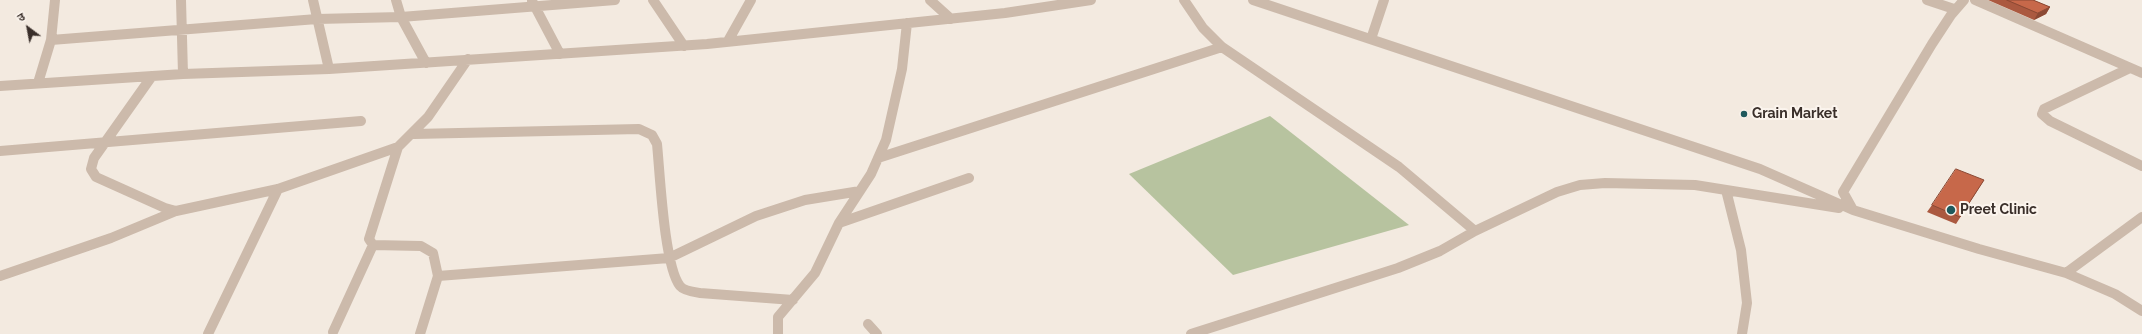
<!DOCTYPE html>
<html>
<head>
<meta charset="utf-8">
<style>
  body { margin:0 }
  #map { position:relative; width:2142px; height:334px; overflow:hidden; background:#f3eae0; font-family:Raleway,"Noto Sans Devanagari",sans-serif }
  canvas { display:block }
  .north { position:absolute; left:8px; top:8px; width:40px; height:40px; -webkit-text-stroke:3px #fbf4ed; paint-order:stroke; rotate:328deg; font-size:11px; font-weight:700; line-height:16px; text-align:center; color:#3a2f2a }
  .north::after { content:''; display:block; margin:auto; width:14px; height:18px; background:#3a2f2a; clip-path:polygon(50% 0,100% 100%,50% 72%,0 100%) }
</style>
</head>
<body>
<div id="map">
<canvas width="2142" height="334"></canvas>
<div class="north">उ</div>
</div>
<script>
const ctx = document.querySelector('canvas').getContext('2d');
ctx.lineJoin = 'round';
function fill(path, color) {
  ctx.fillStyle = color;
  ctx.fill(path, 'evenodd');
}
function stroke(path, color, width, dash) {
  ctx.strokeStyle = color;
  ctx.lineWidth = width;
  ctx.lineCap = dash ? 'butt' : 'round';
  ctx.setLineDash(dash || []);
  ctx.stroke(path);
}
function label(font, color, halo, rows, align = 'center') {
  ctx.font = font + ' Raleway,sans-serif';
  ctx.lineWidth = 4;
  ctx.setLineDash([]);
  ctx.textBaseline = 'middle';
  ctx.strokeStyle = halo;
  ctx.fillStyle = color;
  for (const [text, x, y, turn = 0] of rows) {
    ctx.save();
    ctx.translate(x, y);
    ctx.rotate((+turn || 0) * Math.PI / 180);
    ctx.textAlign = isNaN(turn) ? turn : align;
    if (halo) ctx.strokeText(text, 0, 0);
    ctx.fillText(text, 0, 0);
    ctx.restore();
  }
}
const green = new Path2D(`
  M1270,116L1409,225L1233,275L1129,174Z`);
const minor = new Path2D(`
  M181,0L183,74
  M313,0L329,69
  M396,0L401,17L426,63
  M653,0L684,46
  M930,0L951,19
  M1184,0L1203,28L1222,47L1399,167L1475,231
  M1253,0L1760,169L1853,210L1979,249L2066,273L2115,294L2142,311
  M1927,0L1954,9
  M1975,0L2142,73
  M532,1L560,54
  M1371,39L1384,0
  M51,40L317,19L401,17L615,0
  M728,41L751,0
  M2130,68L2044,109L2042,114L2050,121L2142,166
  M152,76L94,158L91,169L96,177L165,208L176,211L278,189L398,147L428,117L468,59
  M38,83L51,40L55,0
  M0,86L183,74L329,69L707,44L1005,13L1091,0
  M414,134L639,129L652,135L657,144C660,173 664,266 680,286C684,291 694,292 700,293L793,300
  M398,147L369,239L373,245L421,246L433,253L438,276L420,334
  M0,151L361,121
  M878,158L1222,47
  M1726,190L1741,250L1747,303L1742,334
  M1853,210L1843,192L1932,44L1951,15L1964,0
  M839,223L969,178
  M2066,273L2142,217
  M0,276L111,238L176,211
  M438,276L669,258L756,216L805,200L860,191
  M868,324L877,334
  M333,332L373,245
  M208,334L278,189
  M778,334V317L815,273L839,223L871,174L886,140L902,69L907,23
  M1191,334L1398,268L1440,251L1475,231L1557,192L1580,185L1605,183L1695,185L1839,208`);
const wall = new Path2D(`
  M1988,0H2033L2050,7L2046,14L2034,20Z
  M1984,180L1956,224L1927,212L1932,205Z`);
const shadedWall = new Path2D(`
  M2050,7L2046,14L2034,20L2038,13Z`);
const building = new Path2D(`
  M2007,0H2033L2050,7L2038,13Z
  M1956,169L1984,180L1960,217L1932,205Z`);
const markers = [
  [1744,114,4,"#1f595c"],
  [1951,210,5,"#1f595c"]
];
const poiNames = [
  ["Grain Market",1752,114],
  ["Preet Clinic",1960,210]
];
fill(green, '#b7c39f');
stroke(minor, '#ccbaab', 10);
fill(wall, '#ab5940');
fill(shadedWall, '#8b4934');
fill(building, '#c7684a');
stroke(building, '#8b4934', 1);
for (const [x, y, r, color] of markers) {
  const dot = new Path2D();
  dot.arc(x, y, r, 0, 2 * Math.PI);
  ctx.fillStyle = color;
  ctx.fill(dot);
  stroke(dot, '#fbf4ed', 1.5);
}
label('bold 14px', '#3a2f2a', '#fbf4ed', poiNames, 'left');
</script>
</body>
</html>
